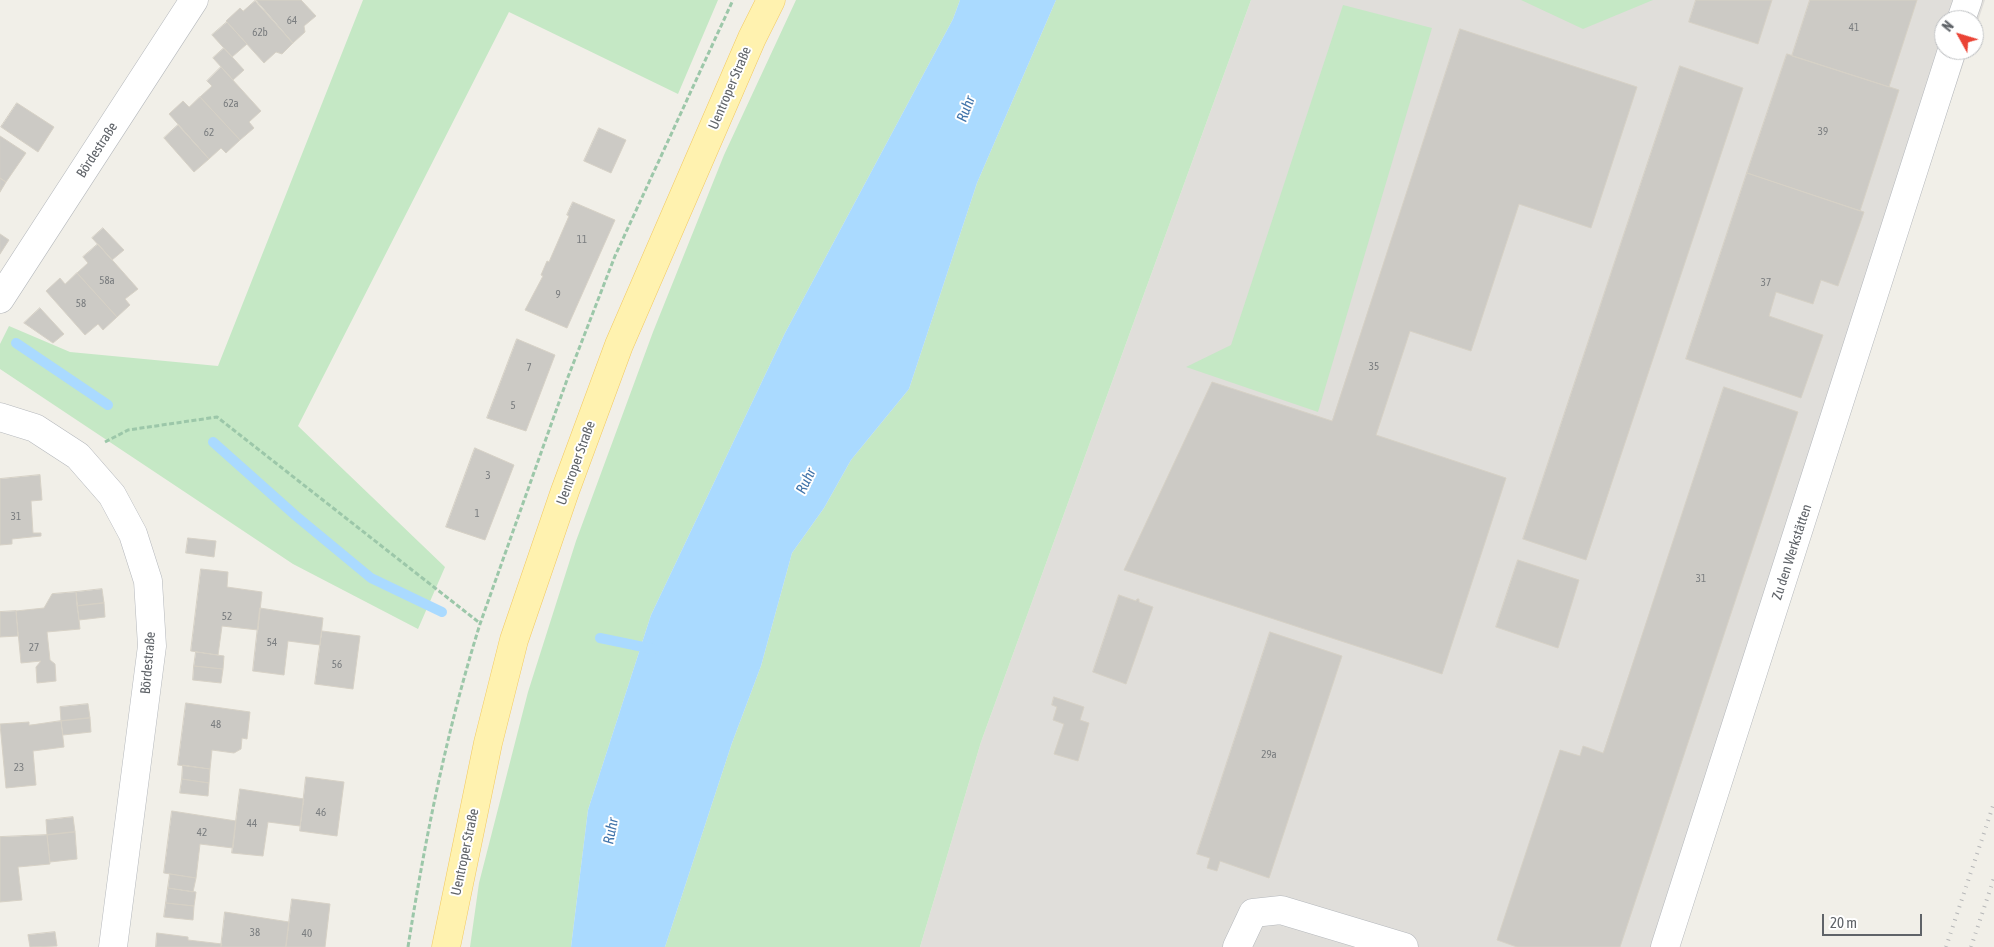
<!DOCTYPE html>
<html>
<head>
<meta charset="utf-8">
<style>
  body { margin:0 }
  #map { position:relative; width:1994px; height:947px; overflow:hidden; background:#f1efe8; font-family:"Asap Condensed",sans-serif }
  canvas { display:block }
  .north { position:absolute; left:1934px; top:10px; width:50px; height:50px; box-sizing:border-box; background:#fff; border:1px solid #bfc1c3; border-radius:50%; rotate:309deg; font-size:14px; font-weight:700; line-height:20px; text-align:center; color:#5f6368 }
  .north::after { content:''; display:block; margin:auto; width:18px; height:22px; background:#ea4335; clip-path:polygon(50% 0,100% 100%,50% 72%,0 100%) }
  .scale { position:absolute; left:1822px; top:914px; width:100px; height:22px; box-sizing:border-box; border:2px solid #5f6368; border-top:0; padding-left:6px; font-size:15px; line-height:18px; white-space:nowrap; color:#5f6368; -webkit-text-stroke:4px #fff; paint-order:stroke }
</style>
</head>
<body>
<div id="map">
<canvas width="1994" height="947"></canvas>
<div class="north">N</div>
<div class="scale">20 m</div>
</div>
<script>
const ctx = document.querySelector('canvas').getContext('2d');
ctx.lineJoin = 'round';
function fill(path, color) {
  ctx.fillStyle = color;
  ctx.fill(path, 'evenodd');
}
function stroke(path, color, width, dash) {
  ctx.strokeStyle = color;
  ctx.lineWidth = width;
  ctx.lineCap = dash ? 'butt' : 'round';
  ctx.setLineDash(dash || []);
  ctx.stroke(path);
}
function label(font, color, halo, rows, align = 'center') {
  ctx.font = font + ' "Asap Condensed",sans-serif';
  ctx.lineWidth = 4;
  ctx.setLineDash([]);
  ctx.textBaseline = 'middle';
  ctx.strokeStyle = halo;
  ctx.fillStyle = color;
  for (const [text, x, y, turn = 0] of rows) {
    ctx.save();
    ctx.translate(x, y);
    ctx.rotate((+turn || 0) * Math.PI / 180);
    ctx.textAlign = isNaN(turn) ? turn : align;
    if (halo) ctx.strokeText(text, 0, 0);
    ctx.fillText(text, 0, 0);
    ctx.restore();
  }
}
const industrial = new Path2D(`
  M1251,0H1985L1974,33V20H1944V50H1968L1667,947H920L981,742Z`);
const green = new Path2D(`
  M363,0H718L678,94L509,12L298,426L445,567L418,629L293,564L0,369V344L9,326L70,352L218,366Z
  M796,0H960L953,19L785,333L651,615L588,810L571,947H470L479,883L528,692L576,541L653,332L724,155Z
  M1056,0H1251L981,742L920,947H665L732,743L761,666L792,553L824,508L851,460L909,389L977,183Z
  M1521,0H1653L1583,29Z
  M1343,5L1432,28L1318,412L1186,367L1231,345Z`);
const water = new Path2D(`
  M960,0H1056L977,183L909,389L851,460L824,508L792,553L761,666L732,743L665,947H571L588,810L651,615L785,333L953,19Z`);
const stream = new Path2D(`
  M16,343L108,405
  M213,442L296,516L371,578L442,612
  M600,638L653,649`);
const building = new Path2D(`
  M256,0H301L316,16L304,26L305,32L293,43Z
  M1696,0H1772L1758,44L1689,22Z
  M1810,0H1917L1889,87L1792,56Z
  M255,1L293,43L282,54L276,52L264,63L226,21L240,8L243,11Z
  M227,22L247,44L232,57L212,35Z
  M1460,29L1637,87L1591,228L1519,204L1471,351L1410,331L1376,435L1506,478L1442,674L1124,570L1212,382L1332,421Z
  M224,48L244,70L233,80L213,58Z
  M1787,54L1899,90L1860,211L1747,173Z
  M1680,66L1743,88L1586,560L1523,539Z
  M221,67L261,111L249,122L254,128L240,140L200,97L212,86L207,81Z
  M200,97L240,140L226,153L221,148L209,159L169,114L183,101L189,107Z
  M17,103L54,127L38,152L1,127Z
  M178,125L209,159L194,172L164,138Z
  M599,128L626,140L611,173L584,161Z
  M0,136L26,153L6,182L0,178Z
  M1747,173L1864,212L1838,286L1821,280L1813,304L1776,292L1769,316L1823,335L1801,398L1686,359Z
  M0,178L6,182L0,192Z
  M573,202L615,220L567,328L525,310L543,276L541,275L547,261L549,262L569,216L567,215Z
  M103,228L124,250L112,260L92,238Z
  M0,234L9,240L0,254Z
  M98,244L138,289L125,299L130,305L117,317L77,273L88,263L83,257Z
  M77,273L117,317L103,330L98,324L85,335L46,291L60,278L65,284Z
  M40,308L64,334L53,343L24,323Z
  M517,339L555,355L526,431L487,418Z
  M1724,387L1798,412L1620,947H1517L1497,940L1560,750L1580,756L1583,746L1603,753Z
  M475,448L514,465L485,540L446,527Z
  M40,475L42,500L31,501L33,533H41V536L12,539V544L0,545V479Z
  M188,538L216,541L214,557L186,553Z
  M1518,560L1579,580L1558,648L1496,627Z
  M201,569L228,572L227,587L262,592L258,630L222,626L218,655L191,651Z
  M102,589L104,603L77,606L76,592Z
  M76,592L80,629L47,632L50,660L55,664L56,681L37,683L36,667L41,661L21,663L16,611L44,608L52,594Z
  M1119,595L1136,601L1137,599H1139V602L1153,607L1126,684L1093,672Z
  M104,603L105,617L79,620L77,606Z
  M260,608L323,618L320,645L288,641L284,675L253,671Z
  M16,611L18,636L0,637V612Z
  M322,631L360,636L353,689L315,684Z
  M1270,632L1342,656L1269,878L1220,861L1217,871L1207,868L1210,858L1197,854Z
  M196,652L224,656L223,669L194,666Z
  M194,666L223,669L221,683L193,680Z
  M1054,697L1084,707L1080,720L1089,723L1078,761L1054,754L1064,724L1053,720L1057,707L1052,705Z
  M186,703L250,712L247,739L242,738L241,749L234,753L212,750L210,769L178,765Z
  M88,704L90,718L61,721L60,707Z
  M90,718L91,732L63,735L61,721Z
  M61,721L64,747L33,751L36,785L6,788L0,724L29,722V725Z
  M183,765L210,769L209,783L182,779Z
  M306,777L344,782L337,836L300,831Z
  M182,779L209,783L208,796L180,793Z
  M240,789L304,799L300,826L268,822L263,856L232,853Z
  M172,811L236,821L233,848L200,844L196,878L164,873Z
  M73,817L75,832L47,835L46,820Z
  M75,832L77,859L50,862L47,835Z
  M47,835L50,864L18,867L22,900L0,902V837Z
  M170,874L196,878L193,892L168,888Z
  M168,888L196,892L194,906L166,903Z
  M292,899L330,904L325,947H286Z
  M166,903L194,906L193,920L164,917Z
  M225,912L289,922L286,947H221Z
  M55,932L57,946L30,947L28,935Z
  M157,933L188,937V940L222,944L221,947H156Z`);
const path = new Path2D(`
  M105,442L128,430L217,417L481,624
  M408,947C425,839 447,729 480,624L568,377L615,256L733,0`);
const minor = new Path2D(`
  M1961,20L1968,0
  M0,299L194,0
  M0,417L35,428L78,456L112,495L133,534L148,581L152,646L113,947
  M1237,947L1253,913L1281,910L1404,947
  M1665,947L1952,50`);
const major = new Path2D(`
  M446,947L488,743L514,640L565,491L619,345L752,38L771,0`);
const rail = new Path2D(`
  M1946,947L1994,803
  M1971,947L1994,878`);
const numberNames = [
  ["64",292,21],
  ["41",1854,28],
  ["62b",260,33],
  ["62a",231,104],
  ["39",1823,132],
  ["62",209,133],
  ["11",582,240],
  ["58a",107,281],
  ["37",1766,283],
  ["9",558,295],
  ["58",81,304],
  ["35",1374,367],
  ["7",529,368],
  ["5",513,406],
  ["3",488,476],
  ["1",477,514],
  ["31",16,517],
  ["31",1701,579],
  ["52",227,617],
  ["54",272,643],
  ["27",34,648],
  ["56",337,665],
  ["48",216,725],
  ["29a",1269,755],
  ["23",19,768],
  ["46",321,813],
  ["44",252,824],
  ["42",202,833],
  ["38",255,933],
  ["40",307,934]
];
const streetNames = [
  ["Uentroper Straße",730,88,-67],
  ["Bördestraße",97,150,-57],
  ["Uentroper Straße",576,463,-70],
  ["Zu den Werkstätten",1792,552,-72],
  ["Bördestraße",148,663,-85],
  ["Uentroper Straße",465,852,-78]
];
const waterNames = [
  ["Ruhr",966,109,-69],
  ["Ruhr",806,481,-64],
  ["Ruhr",611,831,-79]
];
fill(industrial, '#e0deda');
fill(green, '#c5e8c5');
fill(water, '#aadaff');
stroke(stream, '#aadaff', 10);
fill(building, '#cccac5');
stroke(building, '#d6d1c6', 1);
stroke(minor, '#b5b8bc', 29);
stroke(major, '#f2c960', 29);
stroke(path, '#9cc7a9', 3, [5, 2.5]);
stroke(minor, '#fff', 28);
stroke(major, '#fff2af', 28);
stroke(rail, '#b6b7b8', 4, [1, 6]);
label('11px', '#7a7d7f', null, numberNames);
label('14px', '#5f6368', '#fff', streetNames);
label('italic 15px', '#4174aa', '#fff', waterNames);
</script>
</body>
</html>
